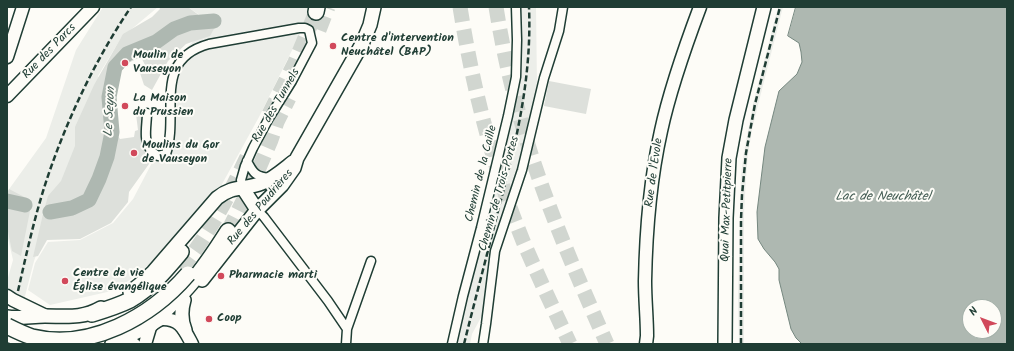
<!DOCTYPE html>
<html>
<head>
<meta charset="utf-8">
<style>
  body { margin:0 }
  #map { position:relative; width:1014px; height:351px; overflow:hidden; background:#fdfcf7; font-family:Kalam,sans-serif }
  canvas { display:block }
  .frame { position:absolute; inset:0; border:8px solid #1f3d34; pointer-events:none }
  .north { position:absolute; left:962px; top:299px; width:40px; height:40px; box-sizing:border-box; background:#fdfcf7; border:1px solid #a4b0a9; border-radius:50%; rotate:312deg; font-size:11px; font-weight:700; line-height:16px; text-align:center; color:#1f3d34 }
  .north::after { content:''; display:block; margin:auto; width:14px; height:18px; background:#d1495b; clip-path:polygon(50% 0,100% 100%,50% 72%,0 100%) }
</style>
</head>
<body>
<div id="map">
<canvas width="1014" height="351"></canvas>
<div class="frame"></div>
<div class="north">N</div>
</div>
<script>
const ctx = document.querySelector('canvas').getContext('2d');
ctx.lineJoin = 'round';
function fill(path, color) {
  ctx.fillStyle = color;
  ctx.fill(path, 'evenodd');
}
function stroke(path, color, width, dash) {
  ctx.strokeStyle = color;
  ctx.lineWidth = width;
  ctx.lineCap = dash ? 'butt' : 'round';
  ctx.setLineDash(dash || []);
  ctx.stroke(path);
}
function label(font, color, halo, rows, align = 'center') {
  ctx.font = font + ' Kalam,sans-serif';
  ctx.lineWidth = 4;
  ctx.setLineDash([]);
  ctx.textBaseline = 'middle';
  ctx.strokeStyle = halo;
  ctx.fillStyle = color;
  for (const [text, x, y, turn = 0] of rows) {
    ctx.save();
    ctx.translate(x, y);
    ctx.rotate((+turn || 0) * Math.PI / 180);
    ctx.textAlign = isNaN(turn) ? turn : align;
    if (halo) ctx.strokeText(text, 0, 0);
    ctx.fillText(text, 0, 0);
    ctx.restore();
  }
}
const built = new Path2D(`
  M103,7H158L121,38L98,76L104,87L50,215L34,261L24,300L7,290V281L13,260L7,234V192L46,138L76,50Z
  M188,7H311L308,18L259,117L221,186L147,267L116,290L50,305L28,290L35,263L48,242L80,240L113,223L133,199L165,138L167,68L211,23Z
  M516,7H536L537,85L519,167L484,312L472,334L470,344H451L516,77Z
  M778,7H783L758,105L752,130L748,154L746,178L744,213V344H739L738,298L741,175L744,152L753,104Z`);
const green = new Path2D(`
  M159,7H188L215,27L210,36L186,44L168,61L152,90L144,85L139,70L146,67L141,57L130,62L118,74L112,93L114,130L120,139L134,137L135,131L138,130L136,114L140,112L145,120L144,149L149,164L129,192L128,202L111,223L80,239L47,240L38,256L33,257L43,214L48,196L61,181L75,146V127L94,85L123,34L152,17L160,9Z
  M549,81L591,89L586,114L544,106Z
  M9,189L32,201L21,256L12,251L7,227V194Z`);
const water = new Path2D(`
  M796,7H1007V344H802L796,338L791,329L779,280V269L775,262L764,249L758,239L757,212L765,147L779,91L797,74L802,62L801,52L799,43L788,36ZM970,307H994V331H970Z`);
const river = new Path2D(`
  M7,201L25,205
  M50,212L72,208L89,200L99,179L107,157L112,132L109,97L115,67L127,54L156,42L174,29L190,23L214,21`);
const highwayTunnel = new Path2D(`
  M460,7C471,76 487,144 511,210C515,221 519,231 523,241C538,276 554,310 570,344
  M496,7C506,70 522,132 544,192C563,244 585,294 607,344
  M319,30L328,7
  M269,114L295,62L316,12
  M228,231L256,175L271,140L277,122L289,98
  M181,269C192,255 202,241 211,226C225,203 236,180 247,157`);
const street = new Path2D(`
  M147,113C147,124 143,140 150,149C152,152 155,154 158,156L166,154C180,113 151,60 209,44L299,28H305L309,30L312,43L292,81L269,118L253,148L245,166L241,180L242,187
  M247,161C253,173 256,177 270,178
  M257,210L264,217L328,301L347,329L346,344
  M347,329L371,261
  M452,344L463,296L481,228L508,116L516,77L517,40L516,7
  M483,344L486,324L495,251L522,170L544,78L559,31L563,7`);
const secondary = new Path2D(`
  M7,57L23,7
  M7,96L93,7
  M7,296L13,300L46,316
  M161,319C180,318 184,329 192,344
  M124,339L134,344
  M145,344L151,324
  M646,344L647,336C647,318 645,300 645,281C646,231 650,180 661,131C670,89 685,47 700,7`);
const primary = new Path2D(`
  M242,187L257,210
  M202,280L257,210L282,185L294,168L297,158L362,44L370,25L374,7
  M130,292L139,285L153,272L217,198C233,185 244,190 262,183C273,179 284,169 293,162
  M184,300C181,310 181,320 185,330
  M7,317C20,319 32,316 45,316C66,316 82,319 101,308
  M7,335L28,342
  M112,344L137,332L160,319
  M725,344L726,218L729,158L736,120L764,7`);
const highway = new Path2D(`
  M316,12L317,7
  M92,314C105,310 118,306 130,300C151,288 166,270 181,252
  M151,324C164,311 178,298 190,284C204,268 216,250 228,231`);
const rail = new Path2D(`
  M18,291C27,251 36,210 50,170C70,113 97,57 131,7
  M464,344C475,300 487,255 498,211C516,143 532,78 529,7
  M741,344V220L742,195L746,153L755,104L780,7`);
const highwayBridge = new Path2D(`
  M7,326C15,330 23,334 32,337C90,351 151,317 188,274`);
const markers = [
  [333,46,4,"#d1495b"],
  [125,63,4,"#d1495b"],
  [125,106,4,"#d1495b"],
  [134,153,4,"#d1495b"],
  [221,276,4,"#d1495b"],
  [65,281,4,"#d1495b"],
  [209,319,4,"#d1495b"]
];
const poiNames = [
  ["Centre d'intervention",341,39],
  ["Neuchâtel (BAP)",341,53],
  ["Moulin de",133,56],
  ["Vauseyon",133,70],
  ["La Maison",133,99],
  ["du Prussien",133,113],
  ["Moulins du Gor",142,146],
  ["de Vauseyon",142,160],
  ["Centre de vie",73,274],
  ["Église évangélique",73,288],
  ["Pharmacie marti",229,276],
  ["Coop",217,319]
];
const streetNames = [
  ["Rue des Parcs",50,52,-46],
  ["Rue des Tunnels",277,106,-60],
  ["Rue de l'Evole",655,173,-82],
  ["Chemin de la Caille",482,174,-76],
  ["Chemin de Trois-Portes",500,194,-74],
  ["Rue des Poudrières",261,208,-50],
  ["Quai Max-Petitpierre",728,210,-88]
];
const waterNames = [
  ["Le Seyon",111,112,-87],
  ["Lac de Neuchâtel",883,198]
];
fill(built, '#eceee9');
fill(green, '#dde0db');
fill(water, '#aeb8b1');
stroke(water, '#75877f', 1);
stroke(river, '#aeb8b1', 15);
stroke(highwayTunnel, '#d1d6d0', 15, [15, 8]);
stroke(street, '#1f3d34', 11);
stroke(secondary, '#1f3d34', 15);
stroke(primary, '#1f3d34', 16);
stroke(highway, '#1f3d34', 18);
stroke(street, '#fdfcf7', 8);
stroke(secondary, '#fdfcf7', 12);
stroke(primary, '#fdfcf7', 13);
stroke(highway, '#fdfcf7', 15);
stroke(rail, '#1f3d34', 2.5, [6, 3]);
stroke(highwayBridge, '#1f3d34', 18, []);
stroke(highwayBridge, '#fdfcf7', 15);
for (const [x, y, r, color] of markers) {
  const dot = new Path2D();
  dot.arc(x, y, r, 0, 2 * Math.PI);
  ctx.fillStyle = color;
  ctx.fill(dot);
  stroke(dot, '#fdfcf7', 1.5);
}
label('bold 12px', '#1f3d34', '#fdfcf7', poiNames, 'left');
label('12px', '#1f3d34', '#fdfcf7', streetNames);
label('italic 13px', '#435c53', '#fdfcf7', waterNames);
</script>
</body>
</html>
